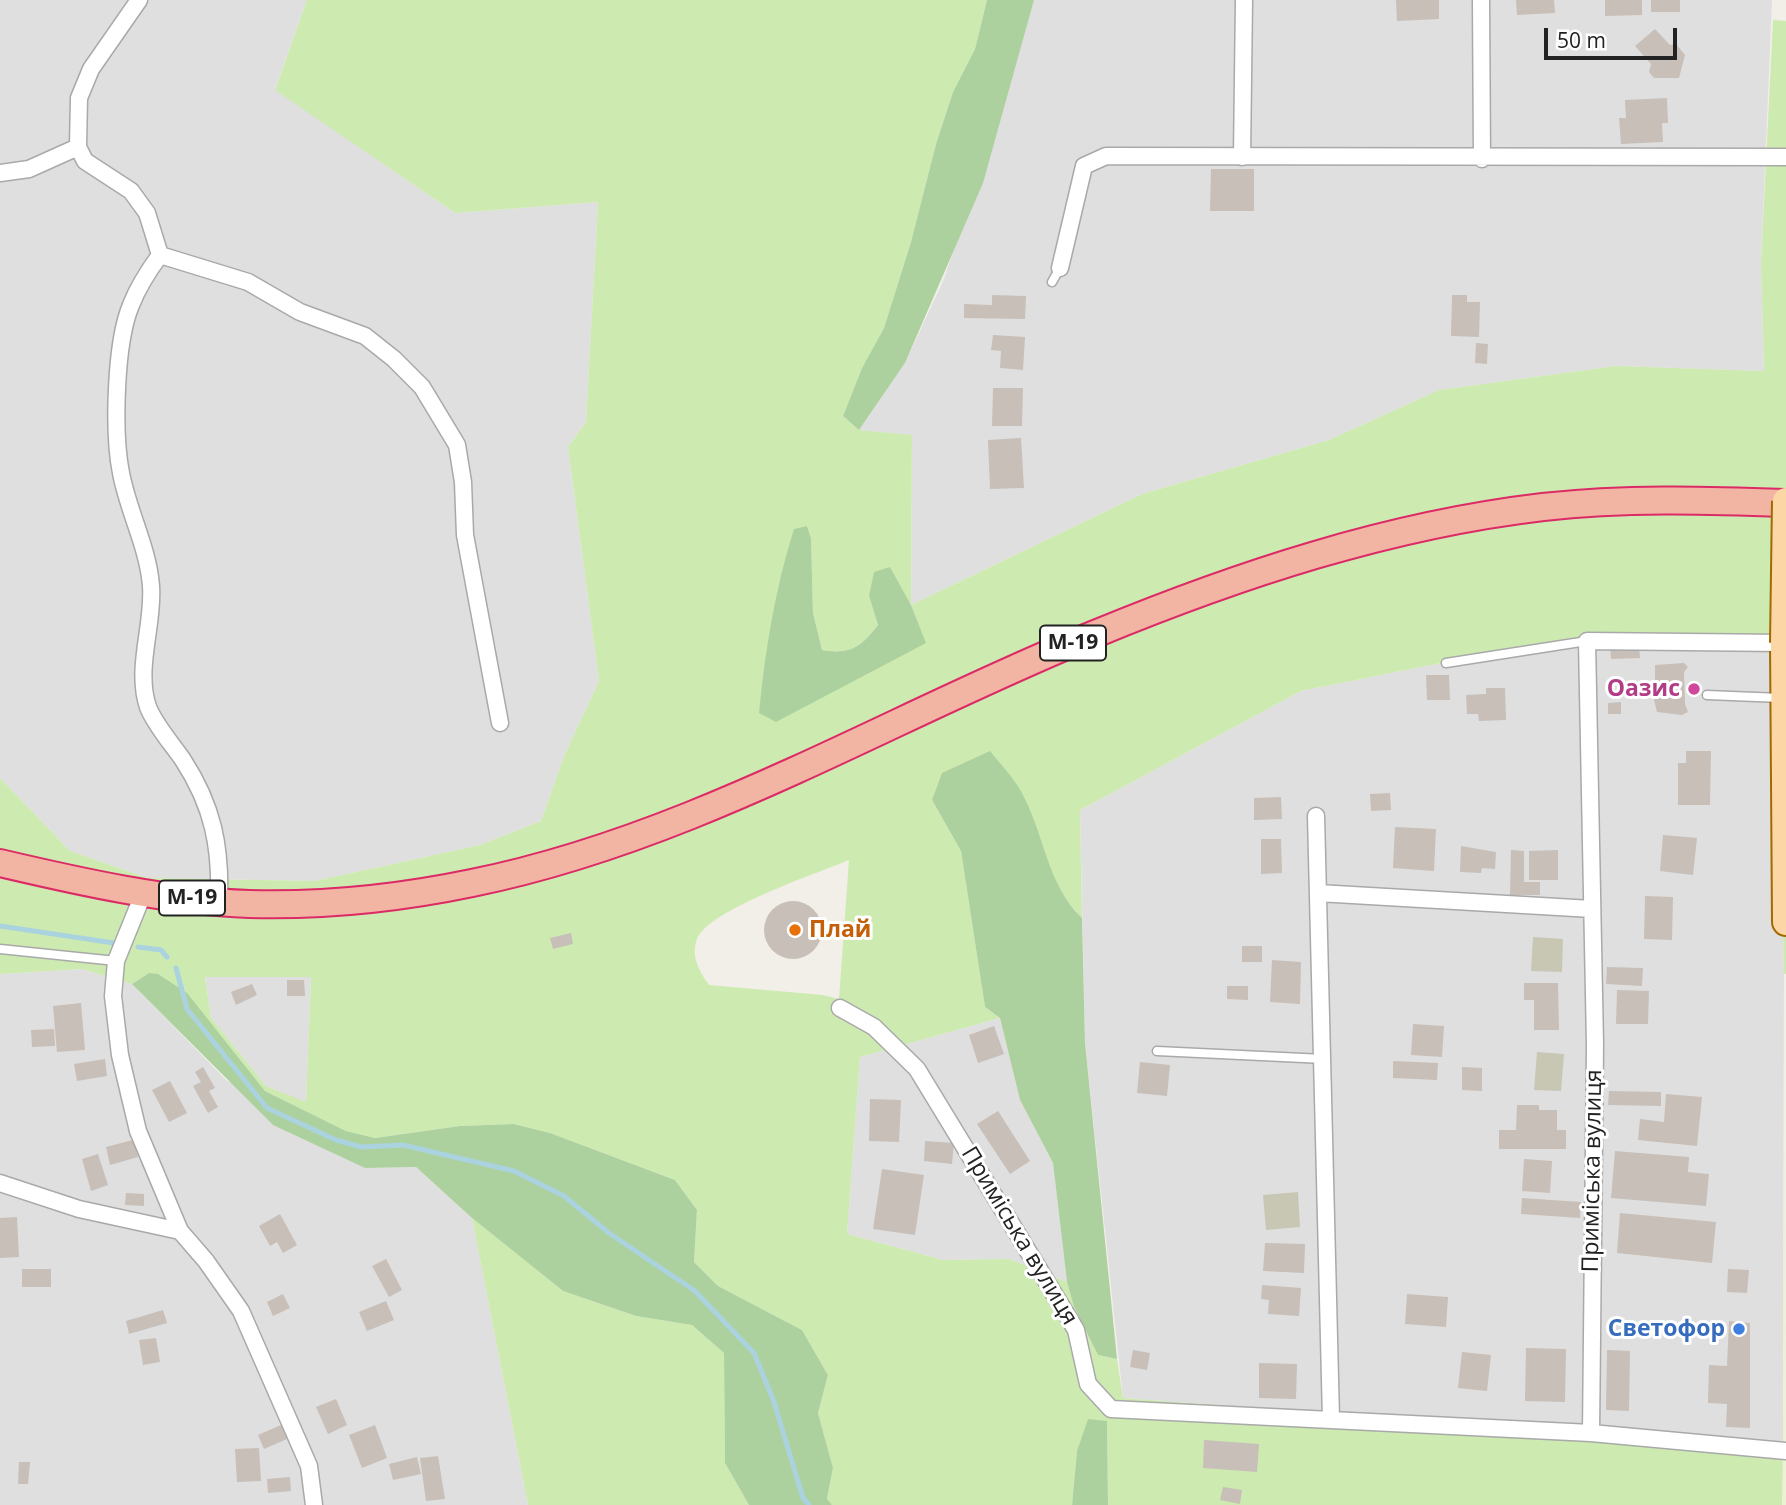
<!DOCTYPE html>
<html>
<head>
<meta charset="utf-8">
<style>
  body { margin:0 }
  #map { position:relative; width:1786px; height:1505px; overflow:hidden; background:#f2efe9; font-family:"Open Sans",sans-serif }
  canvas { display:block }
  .scale { position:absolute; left:1544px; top:28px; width:133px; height:32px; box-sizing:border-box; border:4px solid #222; border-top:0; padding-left:9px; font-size:21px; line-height:24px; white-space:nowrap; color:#222; -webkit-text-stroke:5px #fff; paint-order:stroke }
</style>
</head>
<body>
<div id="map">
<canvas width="1786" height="1505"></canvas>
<div class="scale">50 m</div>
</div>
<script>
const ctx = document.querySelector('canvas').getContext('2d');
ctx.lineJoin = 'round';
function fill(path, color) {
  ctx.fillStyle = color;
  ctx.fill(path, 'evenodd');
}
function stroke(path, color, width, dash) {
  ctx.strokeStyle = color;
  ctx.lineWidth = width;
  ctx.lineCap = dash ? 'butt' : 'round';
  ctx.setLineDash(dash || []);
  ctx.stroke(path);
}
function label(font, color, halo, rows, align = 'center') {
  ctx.font = font + ' "Open Sans",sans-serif';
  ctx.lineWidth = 6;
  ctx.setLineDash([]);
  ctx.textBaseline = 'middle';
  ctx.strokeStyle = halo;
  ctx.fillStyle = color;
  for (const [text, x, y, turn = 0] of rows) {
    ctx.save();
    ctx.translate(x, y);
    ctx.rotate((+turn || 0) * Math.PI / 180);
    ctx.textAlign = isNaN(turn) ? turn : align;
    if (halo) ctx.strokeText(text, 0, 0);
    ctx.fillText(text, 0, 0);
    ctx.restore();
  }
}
const residential = new Path2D(`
  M0,0H307L275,89L455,213L598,202L586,422L568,447L599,681L564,756L541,821L480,845L315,881L148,878L70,851L0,778Z
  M1034,0H1772L1761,262L1764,371L1616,366L1439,390L1329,440L1142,494L911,605L912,436L859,430L905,363L944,279Z
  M1777,639L1784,974L1783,1447L1123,1398L1085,1043L1080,810L1301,691L1456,660L1587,641Z
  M82,969L132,984L226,1080L365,1168L416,1167L472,1218L528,1505H0V974Z
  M205,976H311L306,1103L266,1086L211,1018Z
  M1000,1018L1020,1100L1053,1163L1067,1282L1009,1259L943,1260L847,1234L860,1057Z`);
const construction = new Path2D(`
  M1533,937L1563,939L1562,972L1531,971Z
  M1537,1052L1564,1054L1561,1091L1534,1090Z
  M1298,1192L1300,1227L1266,1230L1263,1195Z`);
const farmland = new Path2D(`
  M1784,974L1786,1505H1782L1783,1447Z`);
const grass = new Path2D(`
  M307,0H987L975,49L953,92L936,144L911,242L884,328L862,368L843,416L859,430L912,435L911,605L1142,494L1329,440L1439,390L1616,366L1764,371L1761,262L1773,20L1786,21V974H1784L1777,639L1614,641L1456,660L1301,691L1080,810L1082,918C1050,886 1039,837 1023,795L932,800L961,851L985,1007L1000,1018L860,1057L847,1234L943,1260L1009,1259L1067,1282L1074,1307L1098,1355L1117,1359L1123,1398L1783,1447L1782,1505H1108L1107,1422L1077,1451L1072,1505H832L827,1500L833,1468L818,1413L828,1375L802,1330L718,1286L694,1262L697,1210L675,1180L550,1133L514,1124L460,1126L375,1138L346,1131L265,1091L218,1032L149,973L132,984L82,969L0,974V778L70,851L148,878L315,881L480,845L541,821L564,756L599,681L568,447L586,422L598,202L455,213L275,90ZM807,526L811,538L813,613L822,650C850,655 861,647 878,625L869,596L889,567L911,605L925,643L759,713ZM849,860L839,999L823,995L709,985C700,972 690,956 697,939C708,910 818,873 849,860ZM205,977H311L306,1102L266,1086L211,1018Z
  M472,1218L563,1291L636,1316L692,1325L724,1353L725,1463L749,1505H528Z`);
const forest = new Path2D(`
  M987,0H1034L983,183L905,363L859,430L843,416L862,368L884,328L911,242L936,144L953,92L975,49Z
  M807,526L811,538L813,613L822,650C850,655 861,647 878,625L869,596L874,572L890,567L911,605L926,643L776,722L759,713C765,651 775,589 794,529Z
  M990,751C1001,765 1015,779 1023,795C1045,837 1047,884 1082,918L1085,1043L1117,1359L1098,1355L1074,1307L1067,1282L1053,1163L1020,1100L1000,1018L985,1007L961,851L932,800L942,773Z
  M149,973L158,974L187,993L265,1091L346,1131L375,1138L460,1126L514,1124L550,1133L675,1180L697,1210L694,1262L718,1286L802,1330L828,1375L818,1413L833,1468L827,1499L832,1505H749L725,1463L724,1353L692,1325L636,1316L563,1291L472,1218L416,1167L365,1168L273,1125L132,984Z
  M1088,1419L1107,1421L1108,1505H1072L1077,1451Z`);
const stream = new Path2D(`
  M0,926L114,943
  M138,947L161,950L167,957
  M176,968L187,1009L267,1108L336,1140L361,1147L403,1145L514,1171L564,1196L609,1233L695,1291L754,1353L774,1402L803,1498L809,1505`);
const building = new Path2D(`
  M1396,0H1439V19L1397,21Z
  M1516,0H1554L1555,13L1517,15Z
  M1605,0H1642V15L1605,16Z
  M1651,0H1680V12H1651Z
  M1655,29L1670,45L1676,44L1685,55L1679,78H1654L1649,72L1651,64L1635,46Z
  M1667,98L1668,123H1662L1663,142L1621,144L1619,118H1626L1625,100Z
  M1211,169H1254V211H1210Z
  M992,295L1026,296L1025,319L964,318V304L992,305Z
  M1452,295H1467V302H1480L1479,337L1451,336Z
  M993,335L1025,337L1023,370L1000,368L1001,351L991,350Z
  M1476,343L1488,344L1487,364L1475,363Z
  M993,388H1023L1022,426H992Z
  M1021,438L1024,488L990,489L988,440Z
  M1639,645L1640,658L1611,659L1610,646Z
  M1684,663L1688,667L1684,672L1685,704L1688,712L1682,715L1657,712L1650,683L1655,682V665Z
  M1426,675H1449L1450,700H1427Z
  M1486,688H1505L1506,720L1479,721L1478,714H1467L1466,695L1486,694Z
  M1621,702V714H1608V703Z
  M1686,751H1711L1710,805H1678V763H1686Z
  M1390,793L1391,810L1371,811L1370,794Z
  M1281,797L1282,819L1254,820V798Z
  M1395,827L1436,829L1434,871L1393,868Z
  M1663,835L1697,838L1693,875L1660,871Z
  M1261,839H1281L1282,873L1261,874Z
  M1461,846L1496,852L1495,869L1482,868L1481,873L1460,872Z
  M1511,850L1524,851V882H1540V895H1510Z
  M1558,850V880H1529V851Z
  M1645,896L1673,897L1672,940L1644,939Z
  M764 930a29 29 0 1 1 58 0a29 29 0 1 1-58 0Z
  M571,933L573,944L553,949L550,938Z
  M1242,946H1262V962H1242Z
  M1272,960L1301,962L1300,1004L1270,1002Z
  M1607,967L1643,968L1642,986L1606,984Z
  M287,980H304L305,996H287Z
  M1524,983H1558L1559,1030H1534V1000H1524Z
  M252,984L257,995L236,1005L231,992Z
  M1227,986H1248V1000L1227,999Z
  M1617,990L1649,991L1648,1024H1616Z
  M81,1003L85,1050L57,1052L53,1006Z
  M1413,1024L1444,1026L1442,1057L1411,1055Z
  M994,1026L1004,1054L978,1063L969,1035Z
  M54,1029L55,1046L32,1047L31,1030Z
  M105,1059L107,1076L77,1081L74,1064Z
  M1393,1061L1438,1063L1437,1080L1393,1078Z
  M1140,1062L1170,1065L1167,1096L1137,1093Z
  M203,1067L215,1088L209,1091L218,1107L208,1113L193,1086L201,1082L195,1072Z
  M1462,1067L1482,1068V1091L1462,1090Z
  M170,1081L187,1113L169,1122L152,1090Z
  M1609,1091L1661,1092V1106L1608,1105Z
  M1666,1094L1702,1097L1697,1146L1638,1140L1640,1119L1664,1122Z
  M870,1099L901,1100L899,1142L869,1141Z
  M1517,1105H1539V1110H1557V1130H1566V1149H1499V1130H1516Z
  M998,1111L1030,1161L1010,1174L977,1124Z
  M133,1140L138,1157L110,1165L106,1147Z
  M925,1141L954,1143L952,1164L924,1161Z
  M1615,1151L1689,1157L1688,1172L1709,1174L1706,1206L1611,1198Z
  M98,1154L108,1185L91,1191L82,1159Z
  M1524,1159L1552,1161L1550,1193L1522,1191Z
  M882,1169L924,1175L915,1235L873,1229Z
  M126,1193L144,1194V1206L125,1205Z
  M1522,1198L1581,1202L1580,1218L1521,1214Z
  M1620,1213L1716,1222L1712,1263L1617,1253Z
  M280,1214L297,1245L283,1253L277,1242L270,1246L259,1226Z
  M17,1217L19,1257L0,1258V1218Z
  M1265,1243L1305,1244L1304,1273L1263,1271Z
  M386,1259L402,1290L389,1297L372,1266Z
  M22,1269H51V1287H22Z
  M1728,1269L1749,1270L1747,1293L1727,1292Z
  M1262,1285L1301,1288L1299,1316L1268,1314L1269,1300L1261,1299Z
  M283,1294L290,1308L273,1316L267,1302Z
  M1407,1294L1448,1297L1446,1327L1405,1324Z
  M386,1301L394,1320L367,1331L359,1312Z
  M163,1310L167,1323L129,1334L126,1321Z
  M1729,1321L1750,1323V1428L1726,1427L1727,1404L1708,1403L1709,1365L1727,1366Z
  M156,1338L160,1362L143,1365L139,1340Z
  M1526,1348L1566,1349L1565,1402L1525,1401Z
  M1133,1350L1150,1353L1147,1370L1130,1367Z
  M1607,1350L1630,1351L1629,1411L1606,1410Z
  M1462,1352L1491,1355L1487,1391L1458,1388Z
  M1259,1363L1297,1364L1296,1399L1259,1398Z
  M336,1399L347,1425L328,1434L316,1407Z
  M281,1425L287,1439L264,1449L258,1435Z
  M375,1425L387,1458L362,1468L349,1435Z
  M1204,1440L1259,1444L1257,1472L1203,1468Z
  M259,1448L261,1481L237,1482L235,1449Z
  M438,1456L445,1499L426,1501L420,1458Z
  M417,1457L421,1474L393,1480L389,1464Z
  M19,1462H30L28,1484H18Z
  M290,1477L291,1491L268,1493L267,1479Z
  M1223,1487L1242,1490L1240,1504L1220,1500Z`);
const service = new Path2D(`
  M1052,282L1060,268
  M1446,663L1587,641
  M1707,695L1781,698
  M0,949L116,961
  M1157,1051L1324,1059`);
const minor = new Path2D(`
  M139,0L91,69L79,98L78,147L85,161L131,191L147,213L160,255L248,282L300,312L365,336L394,359L422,387L457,445L463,482L465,535L500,723
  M1481,0L1482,159
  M1242,157L1244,0
  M0,173L29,169L78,147
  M160,255C149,270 138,287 131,305C115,343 113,433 121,473C128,511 148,547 151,586C154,625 135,668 148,707C155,725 172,744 183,760C213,806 221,847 219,901
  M1060,268L1084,166L1106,156L1786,157
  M1316,816L1331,1419
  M144,892L116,961L113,996L120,1055L138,1131L180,1231L206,1261L241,1311L309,1466L314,1505
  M1318,893L1592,909
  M840,1008L874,1027L917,1069L1076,1330L1088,1384L1111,1409L1591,1433L1786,1451
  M0,1183L79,1209L180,1231
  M1591,1433L1595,1045L1587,641L1784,643`);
const primary = new Path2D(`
  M1784,643L1786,922`);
const trunk = new Path2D(`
  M0,863C81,882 166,901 249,904C322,906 400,898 472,883C694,838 888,718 1095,634C1238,575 1389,525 1543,507C1624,498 1705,500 1786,503`);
const primaryBridge = new Path2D(`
  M1784,643L1786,501`);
const markers = [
  [1694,689,7,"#d1479c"],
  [795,930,7,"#e8710a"],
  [1739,1329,7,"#3f7fe0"]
];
const shields = [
  [1073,643,66],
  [192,898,66]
];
const shieldNames = [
  ["М-19",1073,643],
  ["М-19",192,898]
];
const hotelNames = [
  ["Оазис",1680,689]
];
const foodNames = [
  ["Плай",809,930]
];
const streetNames = [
  ["Приміська вулиця",1593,1171,-89],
  ["Приміська вулиця",1019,1236,59]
];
const shopNames = [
  ["Светофор",1725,1329]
];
fill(residential, '#e0dfdf');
fill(construction, '#c7c7b4');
fill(farmland, '#eef0d5');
fill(grass, '#cdebb0');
fill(forest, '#add19e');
stroke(stream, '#aad3df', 5);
fill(building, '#c7bfb8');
stroke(service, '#a9a9a9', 11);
stroke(minor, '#a9a9a9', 19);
stroke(primary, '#a06b00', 30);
stroke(trunk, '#dc2a67', 30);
stroke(service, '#fff', 8);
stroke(minor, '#fff', 16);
stroke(primary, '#fcd6a4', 26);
stroke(trunk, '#f2b4a3', 26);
stroke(primaryBridge, '#a06b00', 30, []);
stroke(primaryBridge, '#fcd6a4', 26);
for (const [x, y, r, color] of markers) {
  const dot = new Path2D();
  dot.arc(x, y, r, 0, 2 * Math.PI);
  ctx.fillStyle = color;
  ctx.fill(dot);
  stroke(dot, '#fff', 2.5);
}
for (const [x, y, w] of shields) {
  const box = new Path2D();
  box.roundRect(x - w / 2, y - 17.5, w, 35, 5);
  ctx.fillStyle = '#fff';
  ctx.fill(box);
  stroke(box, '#222', 2);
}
label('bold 21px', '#222', null, shieldNames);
label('bold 23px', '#b23c85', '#fff', hotelNames, 'right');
label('bold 23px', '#c56008', '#fff', foodNames, 'left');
label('23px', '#222', '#fff', streetNames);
label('bold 23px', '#366cbe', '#fff', shopNames, 'right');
</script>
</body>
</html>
